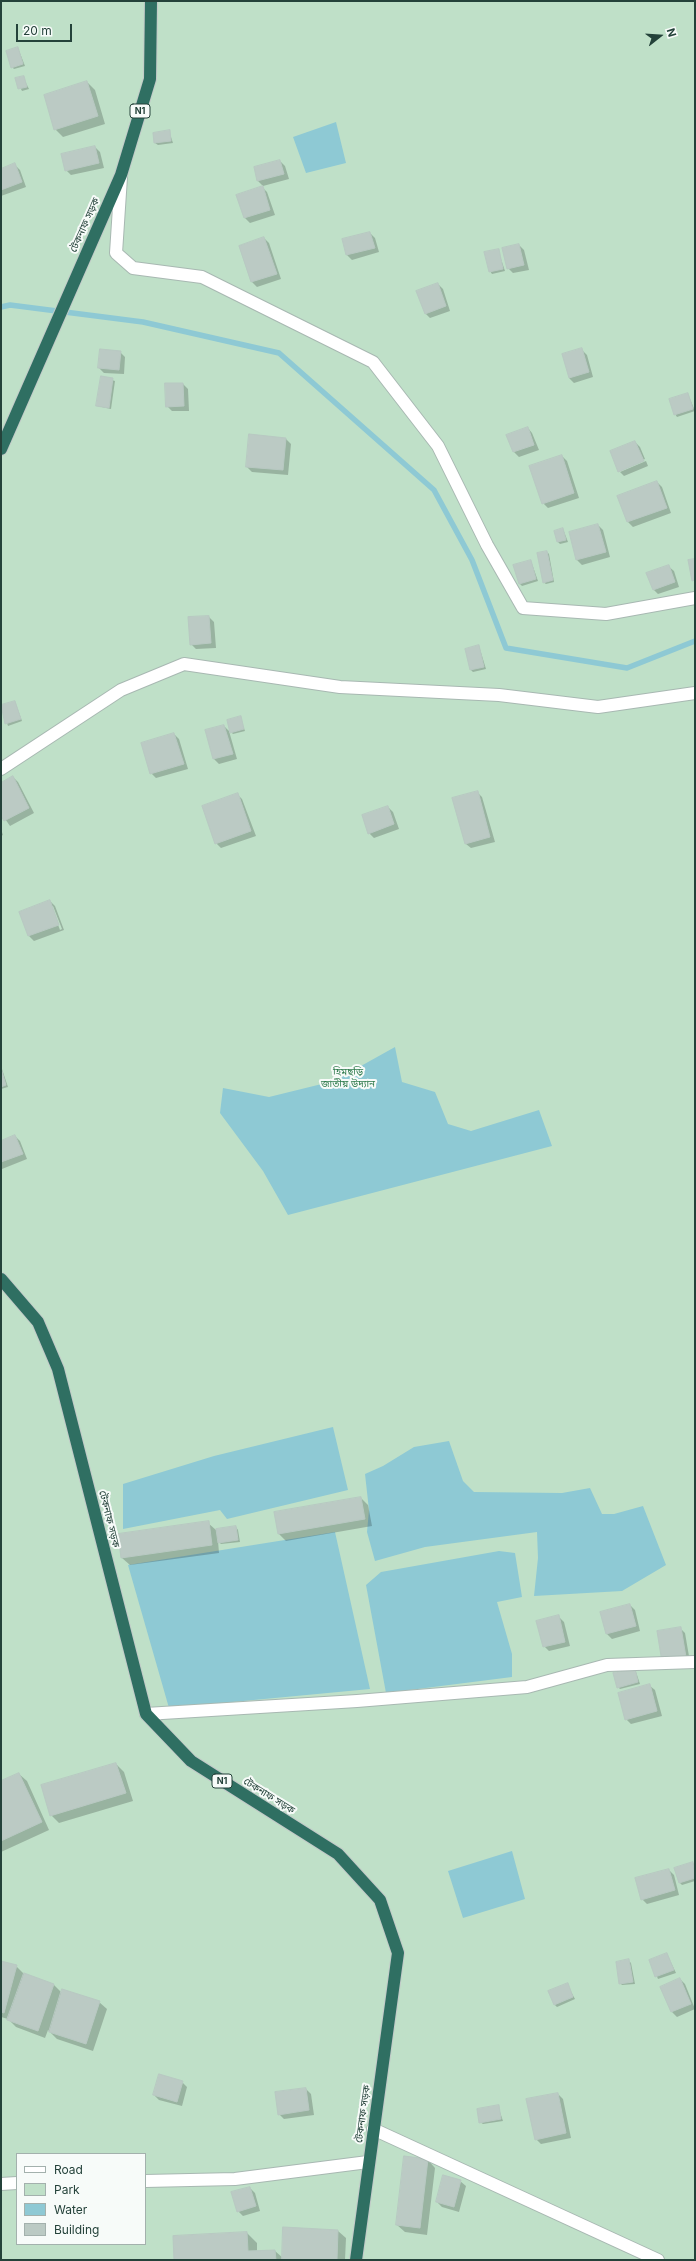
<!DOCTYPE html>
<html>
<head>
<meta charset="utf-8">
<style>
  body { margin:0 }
  #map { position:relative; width:696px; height:2261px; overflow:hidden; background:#e6efeb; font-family:Inter,sans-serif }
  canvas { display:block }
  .frame { position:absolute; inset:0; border:2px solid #24423a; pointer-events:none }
  .legend { position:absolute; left:16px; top:2153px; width:130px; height:92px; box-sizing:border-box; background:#f7fbf9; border:1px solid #a3b1ad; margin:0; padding:5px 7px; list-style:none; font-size:12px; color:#24423a }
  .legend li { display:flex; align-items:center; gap:8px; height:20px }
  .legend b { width:20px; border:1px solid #a3b1ad }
  .north { position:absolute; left:640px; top:16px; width:40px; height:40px; -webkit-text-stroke:3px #f7fbf9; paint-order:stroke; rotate:73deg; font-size:11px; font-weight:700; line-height:16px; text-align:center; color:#24423a }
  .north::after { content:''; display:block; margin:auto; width:14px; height:18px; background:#24423a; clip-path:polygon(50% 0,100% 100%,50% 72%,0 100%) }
  .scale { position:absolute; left:16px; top:24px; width:56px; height:18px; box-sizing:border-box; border:2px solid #24423a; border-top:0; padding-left:5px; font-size:12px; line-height:14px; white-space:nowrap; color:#24423a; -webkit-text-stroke:3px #f7fbf9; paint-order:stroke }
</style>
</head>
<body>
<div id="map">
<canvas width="696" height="2261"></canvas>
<div class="frame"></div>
<ul class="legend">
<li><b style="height:5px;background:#fff"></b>Road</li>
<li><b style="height:11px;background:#bfe0c8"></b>Park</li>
<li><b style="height:11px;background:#8ec9d4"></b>Water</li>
<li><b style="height:11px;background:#bbcac4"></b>Building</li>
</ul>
<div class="north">N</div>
<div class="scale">20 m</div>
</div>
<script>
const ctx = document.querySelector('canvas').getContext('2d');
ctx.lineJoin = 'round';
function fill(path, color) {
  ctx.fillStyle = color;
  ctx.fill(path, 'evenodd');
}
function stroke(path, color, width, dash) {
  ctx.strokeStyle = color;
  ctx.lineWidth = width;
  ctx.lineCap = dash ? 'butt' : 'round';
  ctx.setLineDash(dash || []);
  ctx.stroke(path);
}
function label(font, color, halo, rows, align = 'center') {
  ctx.font = font + ' Inter,"Noto Sans Bengali",sans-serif';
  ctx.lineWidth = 4;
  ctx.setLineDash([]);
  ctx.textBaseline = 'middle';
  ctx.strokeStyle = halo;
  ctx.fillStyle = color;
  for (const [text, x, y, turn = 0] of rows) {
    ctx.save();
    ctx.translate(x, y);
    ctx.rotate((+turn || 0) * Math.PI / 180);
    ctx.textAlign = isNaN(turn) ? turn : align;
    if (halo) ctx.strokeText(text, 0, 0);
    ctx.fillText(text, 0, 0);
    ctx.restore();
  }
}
const green = new Path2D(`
  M1,1H695V2260H1ZM17,2154H145V2244H17Z`);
const water = new Path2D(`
  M336,122L346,163L306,173L293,137Z
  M395,1047L402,1082L435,1092L448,1124L471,1131L539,1110L552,1146L288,1215L263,1171L220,1113L223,1088L269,1097L334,1081Z
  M333,1427L348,1490L227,1519L220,1510L123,1529V1484L214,1456Z
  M449,1441L463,1481L474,1492L562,1493L590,1488L602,1514H614L643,1506L666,1565L622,1591L534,1596L538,1558L537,1532L425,1547L375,1561L367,1532L369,1510L365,1474L383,1466L414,1447Z
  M335,1532L370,1689L169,1708L128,1565Z
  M499,1551L515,1553L522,1597L497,1602L512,1654V1677L386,1693L366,1585L381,1572Z
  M512,1851L525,1899L463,1918L448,1871Z`);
const shadow = new Path2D(`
  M18,48L25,66L14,69L12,67Z
  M23,77L29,89L22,91L16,79Z
  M87,82L95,90L105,124L63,137L55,129Z
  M169,131L173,143L158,145L155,143Z
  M95,147L100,152L104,168L71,175L66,170Z
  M280,161L285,166L289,179L263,186L258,181L255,168Z
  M15,165L20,170L26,187L1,196V170Z
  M262,187L267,192L275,215L250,223L245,218L238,195Z
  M370,233L375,238L379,252L352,260L347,255Z
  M264,238L269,243L281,279L257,287L252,282L240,246Z
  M519,245L524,250L529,270L513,273L508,268Z
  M498,250L505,271L492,274L490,271Z
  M438,284L443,289L450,311L430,318L425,313Z
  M582,350L587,355L593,377L574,383L569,378Z
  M120,352L125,357L124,374L104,373L99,368Z
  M102,377L115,381L111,409L97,406Z
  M183,384L188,389L189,411H172L167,406Z
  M688,394L695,411L677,417L675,414Z
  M528,428L532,433L539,450L519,457L514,452Z
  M250,435L286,439L291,444L288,475L252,472L247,467Z
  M635,442L640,447L645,459L620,470V472L619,471Z
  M562,456L567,461L579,498L548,508L543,503Z
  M646,461L648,466L624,476L620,472Z
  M657,482L662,487L671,513L633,527L628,522Z
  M598,525L603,530L610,557L582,565L577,560L570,533Z
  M563,529L568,542L560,544L558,542Z
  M547,552L549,554L554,582L546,584L543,582Z
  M531,561L538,581L522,586L520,584Z
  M668,566L674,571L679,587L658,594L653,589Z
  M209,617L214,622L216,648L196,649L191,644Z
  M479,646L486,669L473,672L470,669Z
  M15,702L22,721L8,726L1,706Z
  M240,718L245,731L233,734L231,732Z
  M224,726L229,731L237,759L219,764L214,759L206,731Z
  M174,734L179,739L188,769L156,778L151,773Z
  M13,777L18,782L34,813L10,826L1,813V784Z
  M477,792L482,797L495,842L471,848L466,844Z
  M237,794L242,799L256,836L221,848L216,843Z
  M388,807L393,812L399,829L374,838L369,833Z
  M1,829L3,835L1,836Z
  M50,901L55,906L64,930L34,941L29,936L20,912ZM51,906H53L62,929L60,930Z
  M1,1066L8,1087L1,1089Z
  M15,1136L20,1141L27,1159L2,1169L1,1142Z
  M361,1498L368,1505L372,1526L286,1541L279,1534Z
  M208,1523L216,1530L236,1527L238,1530L240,1542L221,1544L218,1541L219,1553L130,1565L122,1558Z
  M630,1605L635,1610L640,1631L612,1639L607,1634Z
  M559,1617L564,1622L570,1646L549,1651L544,1646Z
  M680,1628L685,1633L690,1662L668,1666Z
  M635,1669L640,1684L620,1689L618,1687Z
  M650,1686L655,1690L662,1716L631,1724L626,1719Z
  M116,1764L124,1772L133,1801L59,1823L51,1815Z
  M19,1774L27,1781L49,1830L1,1852V1782Z
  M693,1863L695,1865V1881L682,1885L680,1883Z
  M669,1870L674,1875L679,1895L647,1904L642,1899Z
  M667,1954L676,1973L658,1979L650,1960Z
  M629,1961L631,1963L635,1984L622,1985L620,1983Z
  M1,1962L16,1966L24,1974L54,1985L62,1993L99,2002L107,2009L93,2051L57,2039L48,2030L45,2038L16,2027L8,2019L1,2017Z
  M680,1979L685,1984L695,2009L677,2017L672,2012Z
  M567,1984L575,1999L557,2007L554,2004Z
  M182,2082L187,2087L182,2106L159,2100L154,2095Z
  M306,2089L311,2094L314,2115L284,2119L279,2114Z
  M558,2094L563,2099L571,2138L541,2144L536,2139Z
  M498,2106L503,2121L483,2124L480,2122Z
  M428,2160L435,2168L427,2235L405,2232L397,2225Z
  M460,2181L466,2186L459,2212L442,2207L437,2202Z
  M250,2188L255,2193L260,2211L243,2216L238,2211Z
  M338,2231L346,2238L345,2260H175L247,2233L257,2243V2252L275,2251L283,2258Z`);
const stream = new Path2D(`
  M1,307L10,305L143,322L279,353L434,490L472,560L506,648L627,668L695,641`);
const building = new Path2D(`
  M18,47L23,64L11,68L6,51Z
  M24,76L27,87L18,89L15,78Z
  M87,81L98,116L54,130L44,95Z
  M170,130L171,141L154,143L153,133Z
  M95,146L99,163L65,171L61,154Z
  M280,160L284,174L257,181L254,167Z
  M15,163L22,182L1,190V169Z
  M263,186L270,210L244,218L236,195Z
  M370,232L375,248L346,255L342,239Z
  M264,237L277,274L251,282L239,246Z
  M519,244L524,265L507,269L502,248Z
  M499,249L503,269L489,272L484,252Z
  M438,283L446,306L425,314L416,291Z
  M582,348L589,372L569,378L562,354Z
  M100,349L121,351L119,370L98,368Z
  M101,376L113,378L109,408L96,406Z
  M165,383H183L184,406L166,407Z
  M688,393L693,409L674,415L669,399Z
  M528,427L534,445L513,452L506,435Z
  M249,434L286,438L283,470L246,467Z
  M635,441L644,461L618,472L610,451Z
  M562,455L574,493L542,504L529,466Z
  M657,481L667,508L627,522L617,496Z
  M598,524L606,552L576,560L569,532Z
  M563,528L566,540L557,542L554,531Z
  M547,551L553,580L543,583L537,553Z
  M695,559V580L692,581L688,560Z
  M531,560L536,579L519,584L513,565Z
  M669,565L675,582L653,590L646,573Z
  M209,616L211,643L190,645L188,617Z
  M479,645L484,667L470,670L465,649Z
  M15,701L21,719L5,724L1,705Z
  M241,716L244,729L230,733L227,720Z
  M224,725L233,754L213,759L205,730Z
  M174,733L184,764L150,774L141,743Z
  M13,776L29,808L4,821L1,816V783Z
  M478,791L490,837L465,844L452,798Z
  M238,793L251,831L215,844L202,806Z
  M388,806L394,824L368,834L362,815Z
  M50,900L59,925L28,936L19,912Z
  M1,1068L6,1085L1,1087Z
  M15,1135L23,1154L1,1162V1141Z
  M361,1497L365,1519L278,1534L274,1512Z
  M209,1521L212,1545L121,1558L118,1534Z
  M236,1526L238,1540L218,1543L216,1529Z
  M630,1604L636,1626L606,1634L600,1612Z
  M559,1615L565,1642L543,1647L536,1621Z
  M681,1627L686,1657L662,1662L657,1631Z
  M635,1668L638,1682L617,1688L613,1673Z
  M650,1684L657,1711L625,1720L618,1693Z
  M116,1763L126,1793L50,1816L41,1785Z
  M19,1773L42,1822L1,1841V1781Z
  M693,1862L695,1878L679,1883L674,1868Z
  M669,1869L675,1890L641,1900L635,1878Z
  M667,1953L674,1970L655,1977L649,1960Z
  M629,1959L633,1982L619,1984L616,1962Z
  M1,1961L17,1965L4,2013L1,2012Z
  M24,1973L54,1984L38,2031L7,2020Z
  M680,1978L691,2004L671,2012L660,1987Z
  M568,1983L573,1997L554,2005L548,1991Z
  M62,1989L100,2001L86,2044L49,2032Z
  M159,2074L183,2081L177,2102L153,2095Z
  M306,2088L309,2110L278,2115L275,2092Z
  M558,2093L566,2133L535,2140L526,2099Z
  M499,2105L501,2119L479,2123L477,2109Z
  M404,2156L428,2159L420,2228L396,2225Z
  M443,2175L461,2180L454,2207L436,2202Z
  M250,2187L256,2206L237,2212L231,2192Z
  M283,2227L338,2230L337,2260H282Z
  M247,2232L248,2251L275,2250L276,2260H174L173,2236Z`);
const street = new Path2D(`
  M121,177L116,253L133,268L202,277L373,362L438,446L487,545L523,608L606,614L695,598
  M1,769L121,690L184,664L340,687L499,695L598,707L695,693
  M146,1714L357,1701L527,1687L607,1665L695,1662
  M373,2129L658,2260
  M145,2181L235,2179L368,2162
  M1,2184L17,2183`);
const highway = new Path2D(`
  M1,449L121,175L150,79L151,1
  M1,1279L38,1322L58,1369L146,1714L191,1761L338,1854L380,1900L398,1953L356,2260`);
const shields = [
  [140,111,20],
  [222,1781,20]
];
const shieldNames = [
  ["N1",140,111],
  ["N1",222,1781]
];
const streetNames = [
  ["টেকনাফ সড়ক",85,225,-66],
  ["টেকনাফ সড়ক",109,1519,76],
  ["টেকনাফ সড়ক",269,1796,32],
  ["টেকনাফ সড়ক",363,2114,-82]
];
const parkNames = [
  ["হিমছড়ি",348,1072],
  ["জাতীয় উদ্যান",348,1084]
];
fill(green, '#bfe0c8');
fill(water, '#8ec9d4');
fill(shadow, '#0003');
stroke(stream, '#8ec9d4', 5.5);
fill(building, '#bbcac4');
stroke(building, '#b8c9c2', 1);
stroke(street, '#a8b8b2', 14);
stroke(highway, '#c2cac8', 14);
stroke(street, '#fff', 12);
stroke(highway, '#2f6f62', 12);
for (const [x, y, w] of shields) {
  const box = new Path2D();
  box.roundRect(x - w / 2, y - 7, w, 14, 3);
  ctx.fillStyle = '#f7fbf9';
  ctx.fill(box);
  stroke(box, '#24423a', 1);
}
label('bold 9px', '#24423a', null, shieldNames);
label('10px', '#24423a', '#f7fbf9', streetNames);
label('10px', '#2d7a4b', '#f7fbf9', parkNames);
</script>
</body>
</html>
